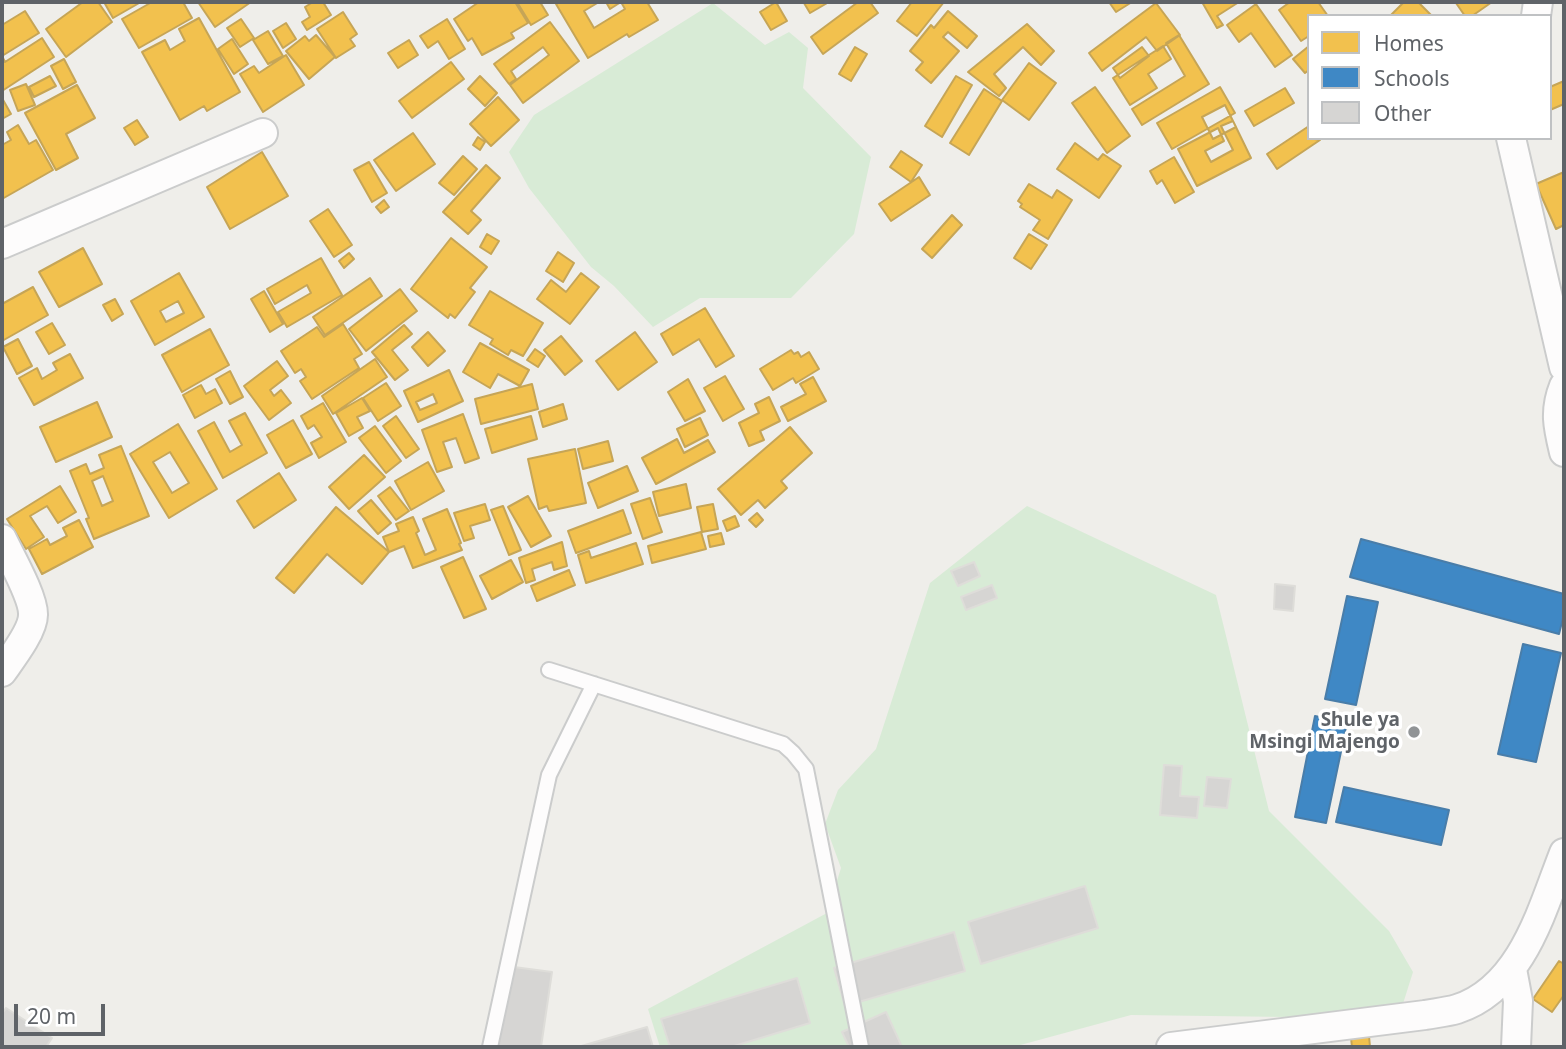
<!DOCTYPE html>
<html>
<head>
<meta charset="utf-8">
<style>
  body { margin:0 }
  #map { position:relative; width:1566px; height:1049px; overflow:hidden; background:#efeeea; font-family:"Noto Sans",sans-serif }
  canvas { display:block }
  .frame { position:absolute; inset:0; border:4px solid #5f6368; pointer-events:none }
  .legend { position:absolute; left:1307px; top:14px; width:245px; height:126px; box-sizing:border-box; background:#fff; border:2px solid #bfc1c3; margin:0; padding:9px 12px; list-style:none; font-size:21px; color:#5f6368 }
  .legend li { display:flex; align-items:center; gap:14px; height:35px }
  .legend b { width:35px; border:2px solid #bfc1c3 }
  .scale { position:absolute; left:14px; top:1004px; width:91px; height:32px; box-sizing:border-box; border:4px solid #5f6368; border-top:0; padding-left:9px; font-size:21px; line-height:24px; white-space:nowrap; color:#5f6368; -webkit-text-stroke:5px #fff; paint-order:stroke }
</style>
</head>
<body>
<div id="map">
<canvas width="1566" height="1049"></canvas>
<div class="frame"></div>
<ul class="legend">
<li><b style="height:19px;background:#f2c14e"></b>Homes</li>
<li><b style="height:19px;background:#3f88c5"></b>Schools</li>
<li><b style="height:19px;background:#d6d5d3"></b>Other</li>
</ul>
<div class="scale">20 m</div>
</div>
<script>
const ctx = document.querySelector('canvas').getContext('2d');
ctx.lineJoin = 'round';
function fill(path, color) {
  ctx.fillStyle = color;
  ctx.fill(path, 'evenodd');
}
function stroke(path, color, width, dash) {
  ctx.strokeStyle = color;
  ctx.lineWidth = width;
  ctx.lineCap = dash ? 'butt' : 'round';
  ctx.setLineDash(dash || []);
  ctx.stroke(path);
}
function label(font, color, halo, rows, align = 'center') {
  ctx.font = font + ' "Noto Sans",sans-serif';
  ctx.lineWidth = 7;
  ctx.setLineDash([]);
  ctx.textBaseline = 'middle';
  ctx.strokeStyle = halo;
  ctx.fillStyle = color;
  for (const [text, x, y, turn = 0] of rows) {
    ctx.save();
    ctx.translate(x, y);
    ctx.rotate((+turn || 0) * Math.PI / 180);
    ctx.textAlign = isNaN(turn) ? turn : align;
    if (halo) ctx.strokeText(text, 0, 0);
    ctx.fillText(text, 0, 0);
    ctx.restore();
  }
}
const green = new Path2D(`
  M713,3L765,45L789,32L808,48L803,88L871,157L854,234L791,298H700L653,327L614,286L591,267L529,188L509,152L534,115Z
  M1027,506L1216,595L1269,811L1389,931L1413,972L1401,1010L1289,1017L1131,1015L1013,1047H660L648,1009L827,913L841,868L825,824L838,790L876,749L930,583Z`);
const homes = new Path2D(`
  M83,2H98L112,22L66,57L46,29Z
  M104,2H141L113,18Z
  M152,2H183L192,18L139,48L122,19Z
  M198,2H251L215,27Z
  M313,2H323L331,15L307,30L302,22L310,17L305,7Z
  M479,2H515L528,23L511,33L514,38L482,55L472,38L468,41L454,19Z
  M517,2H540L548,15L531,25Z
  M560,2H599L584,11L594,28L625,9L621,2L610,9L606,2H647L658,20L629,37L627,34L588,58L556,4Z
  M776,2L787,21L771,30L760,12Z
  M806,2H829L810,13L804,3Z
  M858,2H870L878,13L823,54L811,37Z
  M912,2H944L917,36L897,21Z
  M1109,2H1132L1116,12Z
  M1202,2H1239L1217,16L1223,25L1217,28Z
  M1290,2H1318L1328,16H1309V36L1301,41L1279,10Z
  M1404,2H1418L1432,16H1390Z
  M1459,2H1492L1472,16H1465L1456,3Z
  M1156,3L1180,35L1157,51L1146,37L1102,71L1089,53Z
  M1256,4L1292,55L1275,67L1251,33L1239,42L1227,25Z
  M25,11L39,33L2,56V25Z
  M948,11L977,36L967,48L948,32L943,37L959,51L931,83L916,70L923,62L910,51L931,25L934,28Z
  M343,12L357,34L350,39L355,46L336,58L317,29Z
  M199,18L240,92L207,111L204,106L180,120L142,52L165,40L170,50L185,41L179,29Z
  M241,19L254,38L240,47L227,28Z
  M447,19L465,49L449,59L438,41L428,48L420,36Z
  M550,22L579,61L523,103L510,85L549,55L543,47L511,71L516,79L509,84L494,64Z
  M286,23L296,39L283,48L273,31Z
  M1027,24L1054,51L1041,65L1023,47L994,74L1006,88L999,96L968,72Z
  M268,31L283,56L268,64L253,40Z
  M316,35L335,57L309,79L286,51L305,36L309,41Z
  M1179,35L1209,84L1142,125L1132,109L1185,76L1166,43Z
  M42,38L54,57L2,91V56L5,62Z
  M232,39L248,64L234,74L218,49Z
  M409,40L418,55L398,68L388,53Z
  M1163,46L1171,59L1148,74L1157,88L1130,105L1113,78Z
  M1309,46V70L1305,73L1293,59Z
  M855,47L867,54L851,81L839,74Z
  M1142,47L1149,56L1120,78L1113,68Z
  M286,55L304,85L263,112L240,74L254,66L259,73Z
  M64,59L76,82L63,89L51,66Z
  M451,62L464,79L412,118L399,101Z
  M1029,63L1056,83L1029,120L1002,100Z
  M50,76L56,86L34,97L29,87Z
  M480,76L497,93L485,106L468,89Z
  M956,76L972,85L942,137L925,126Z
  M1564,81V104L1550,110V87Z
  M26,84L35,105L18,111L10,90Z
  M77,85L95,118L66,134L78,158L56,170L25,113Z
  M1095,87L1130,136L1107,153L1072,103Z
  M1220,87L1235,113L1172,149L1157,123Z
  M1285,88L1294,103L1254,126L1245,111Z
  M984,89L1002,101L969,155L950,143Z
  M498,97L519,120L491,146L470,124Z
  M2,98L11,114L2,119Z
  M1225,105L1236,127L1213,139L1202,117Z
  M137,120L148,137L135,145L124,128Z
  M1233,121L1251,158L1197,186L1178,149L1218,128L1224,141L1205,151L1211,162L1233,150L1221,126Z
  M18,125L29,144L36,140L53,170L2,199V145L11,140L7,132Z
  M1309,126V138L1320,140L1277,169L1267,154Z
  M413,133L435,164L396,191L374,160Z
  M478,137L485,142L480,150L473,145Z
  M1075,143L1098,160L1103,154L1121,166L1099,198L1057,169Z
  M901,151L922,165L911,182L890,167Z
  M262,152L288,196L230,229L207,187Z
  M463,156L477,169L454,195L439,183Z
  M1174,157L1194,192L1175,203L1162,180L1157,184L1150,171Z
  M369,162L387,193L372,202L354,170Z
  M486,165L500,178L471,211L481,220L468,234L443,212Z
  M1564,172V225L1556,229L1536,184Z
  M919,177L930,195L891,221L879,204Z
  M1029,184L1052,198L1057,190L1072,200L1048,239L1033,230L1040,220L1020,207L1022,204L1018,201Z
  M384,200L389,207L381,213L376,207Z
  M328,209L352,245L334,257L310,221Z
  M952,215L962,225L932,258L922,249Z
  M487,234L499,241L491,254L480,247Z
  M1029,234L1047,245L1031,269L1014,258Z
  M451,238L487,267L470,288L475,292L455,318L450,314L448,318L411,289Z
  M83,248L102,284L59,307L39,272Z
  M558,252L574,263L563,282L546,271Z
  M349,253L354,259L344,268L339,261Z
  M321,258L342,295L287,327L278,312L311,293L307,285L275,304L267,289Z
  M179,273L204,317L155,345L131,301ZM178,301L184,313L166,322L160,311Z
  M581,273L599,287L570,324L537,299L551,280L566,292Z
  M370,278L382,296L325,335L313,317Z
  M33,287L48,315L2,341V304Z
  M400,289L417,311L366,351L349,329Z
  M264,291L283,324L270,332L251,299Z
  M490,291L543,323L523,356L511,350L508,355L490,344L493,339L469,325Z
  M115,299L123,314L112,321L103,305Z
  M705,308L734,356L716,367L699,339L673,355L661,334Z
  M52,323L65,345L49,354L36,332Z
  M343,324L362,354L354,359L359,368L312,399L300,381L306,377L301,369L295,373L281,351L317,327L324,337Z
  M404,325L412,334L392,350L408,370L395,380L372,352Z
  M210,329L229,365L182,392L162,355Z
  M428,332L445,351L428,366L412,347Z
  M635,332L657,362L618,390L596,361Z
  M561,336L582,361L565,375L544,350Z
  M18,339L32,366L17,374L3,347Z
  M480,343L529,370L520,386L498,374L490,388L463,372Z
  M535,349L545,356L538,367L527,360Z
  M791,350L794,354L798,352L801,357L809,352L819,369L796,383L793,378L773,390L760,369Z
  M70,354L83,378L34,405L19,378L37,368L42,379L57,370L53,363Z
  M375,359L387,377L333,414L322,396Z
  M277,361L288,376L270,390L274,396L281,390L291,403L269,420L244,386Z
  M449,370L463,401L418,422L404,391ZM433,394L437,403L420,410L416,402Z
  M230,371L243,397L230,404L216,379Z
  M725,376L744,409L723,421L704,388Z
  M813,377L826,401L788,421L781,407L806,394L800,384Z
  M688,379L705,411L685,421L668,392Z
  M386,383L401,406L378,421L363,398Z
  M532,384L538,409L481,424L475,399Z
  M201,385L206,394L215,389L222,403L195,418L183,395Z
  M769,397L780,421L760,431L764,440L749,446L739,423L759,413L755,404Z
  M362,398L370,411L357,417L363,428L349,436L336,413Z
  M97,402L112,437L56,462L40,427Z
  M323,403L346,442L319,458L311,443L322,437L314,425L308,429L301,416Z
  M563,404L567,419L543,427L539,412Z
  M245,413L267,453L223,478L198,431L214,422L230,452L242,445L229,421Z
  M463,414L479,458L465,463L456,438L443,442L452,467L437,472L422,430Z
  M396,416L419,449L406,458L383,426Z
  M531,416L537,439L492,453L485,429Z
  M700,418L708,435L685,447L677,429Z
  M293,420L312,454L286,468L267,435Z
  M178,424L217,489L169,518L130,454ZM170,452L189,483L172,493L153,462Z
  M375,426L401,461L386,473L359,438Z
  M790,427L812,453L781,481L787,488L765,508L758,500L741,515L718,489Z
  M677,439L684,453L708,440L715,452L656,484L642,458Z
  M608,441L613,461L583,469L578,449Z
  M121,446L149,516L94,539L86,519L89,518L70,471L86,464L90,474L104,468L99,455ZM103,476L113,501L102,506L92,481Z
  M575,449L586,503L549,511L547,506L539,509L528,459Z
  M364,455L385,477L349,509L329,487Z
  M428,462L444,491L411,510L395,481Z
  M627,466L638,491L598,508L588,483Z
  M279,473L296,500L254,528L237,501Z
  M686,484L691,508L659,516L653,492Z
  M60,486L76,512L58,523L47,506L30,516L44,537L26,549L7,519Z
  M390,487L409,511L396,520L378,496Z
  M528,496L551,536L531,547L508,507Z
  M650,498L662,532L643,539L631,504Z
  M371,500L391,523L378,534L358,511Z
  M485,504L490,520L470,526L474,538L464,541L454,513Z
  M713,504L718,529L702,532L697,507Z
  M503,506L521,550L509,555L491,510Z
  M336,507L389,552L362,584L327,554L294,593L276,578Z
  M447,509L461,543L459,544L462,550L413,568L404,546L389,552L383,537L399,531L396,524L413,517L419,531L416,533L425,555L436,550L423,519Z
  M623,510L631,533L576,553L568,531Z
  M757,513L763,520L756,527L749,520Z
  M735,516L739,526L727,531L723,521Z
  M79,520L93,547L42,574L29,549L47,539L50,545L67,536L63,528Z
  M701,532L706,549L652,563L648,546Z
  M721,533L724,544L710,547L708,536Z
  M562,542L567,566L554,570L552,562L532,569L535,580L526,583L519,558Z
  M636,543L643,564L586,583L578,555L589,551L591,558Z
  M463,557L486,609L464,618L441,567Z
  M511,560L523,582L492,599L480,576Z
  M569,570L575,585L537,601L531,586Z
  M1559,961L1564,964V995L1552,1012L1533,999Z
  M1369,1036L1370,1047H1352L1351,1038Z`);
const schools = new Path2D(`
  M1361,539L1564,594V614L1559,634L1350,577Z
  M1347,596L1378,602L1356,705L1325,699Z
  M1523,644L1561,653L1536,762L1498,754Z
  M1315,716L1347,723L1326,823L1295,817Z
  M1344,787L1449,810L1441,845L1336,822Z`);
const building = new Path2D(`
  M974,562L980,576L958,586L951,571Z
  M1275,584L1295,586L1293,611L1274,609Z
  M992,585L997,598L966,610L961,597Z
  M1164,765L1182,766L1180,796L1199,797L1197,818L1160,815Z
  M1207,777L1231,779L1227,808L1204,806Z
  M1085,886L1098,928L981,964L968,922Z
  M954,932L965,971L845,1006L834,968Z
  M514,967L552,972L541,1047H498Z
  M797,978L810,1023L731,1047H670L661,1019Z
  M6,1008L52,1038L46,1047H2V1014Z
  M886,1012L902,1047H849L842,1032Z
  M647,1027L653,1047H578Z`);
const service = new Path2D(`
  M549,670L783,744L793,753L806,769L861,1047
  M490,1047L549,775L594,684`);
const minor = new Path2D(`
  M1536,16L1538,2
  M1511,138L1564,367
  M2,244L263,133
  M1564,386C1554,411 1558,427 1564,452
  M2,539C10,556 34,598 33,615C33,631 11,659 2,672
  M1512,969L1518,1001L1516,1047
  M1171,1047L1425,1015C1436,1013 1447,1012 1457,1009C1522,988 1542,909 1564,853`);
const markers = [
  [1414,732,7,"#919496"]
];
const poiNames = [
  ["Shule ya",1400,721],
  ["Msingi Majengo",1400,743]
];
fill(green, '#d8ebd6');
fill(homes, '#f2c14e');
stroke(homes, '#c6a556', 2);
fill(schools, '#3f88c5');
stroke(schools, '#497da9', 2);
fill(building, '#d6d5d3');
stroke(building, '#deddd9', 2);
stroke(service, '#cbcccc', 18);
stroke(minor, '#cbcccc', 32);
stroke(service, '#fdfcfc', 14);
stroke(minor, '#fdfcfc', 28);
for (const [x, y, r, color] of markers) {
  const dot = new Path2D();
  dot.arc(x, y, r, 0, 2 * Math.PI);
  ctx.fillStyle = color;
  ctx.fill(dot);
  stroke(dot, '#fff', 2.5);
}
label('bold 19px', '#5f6368', '#fff', poiNames, 'right');
</script>
</body>
</html>
